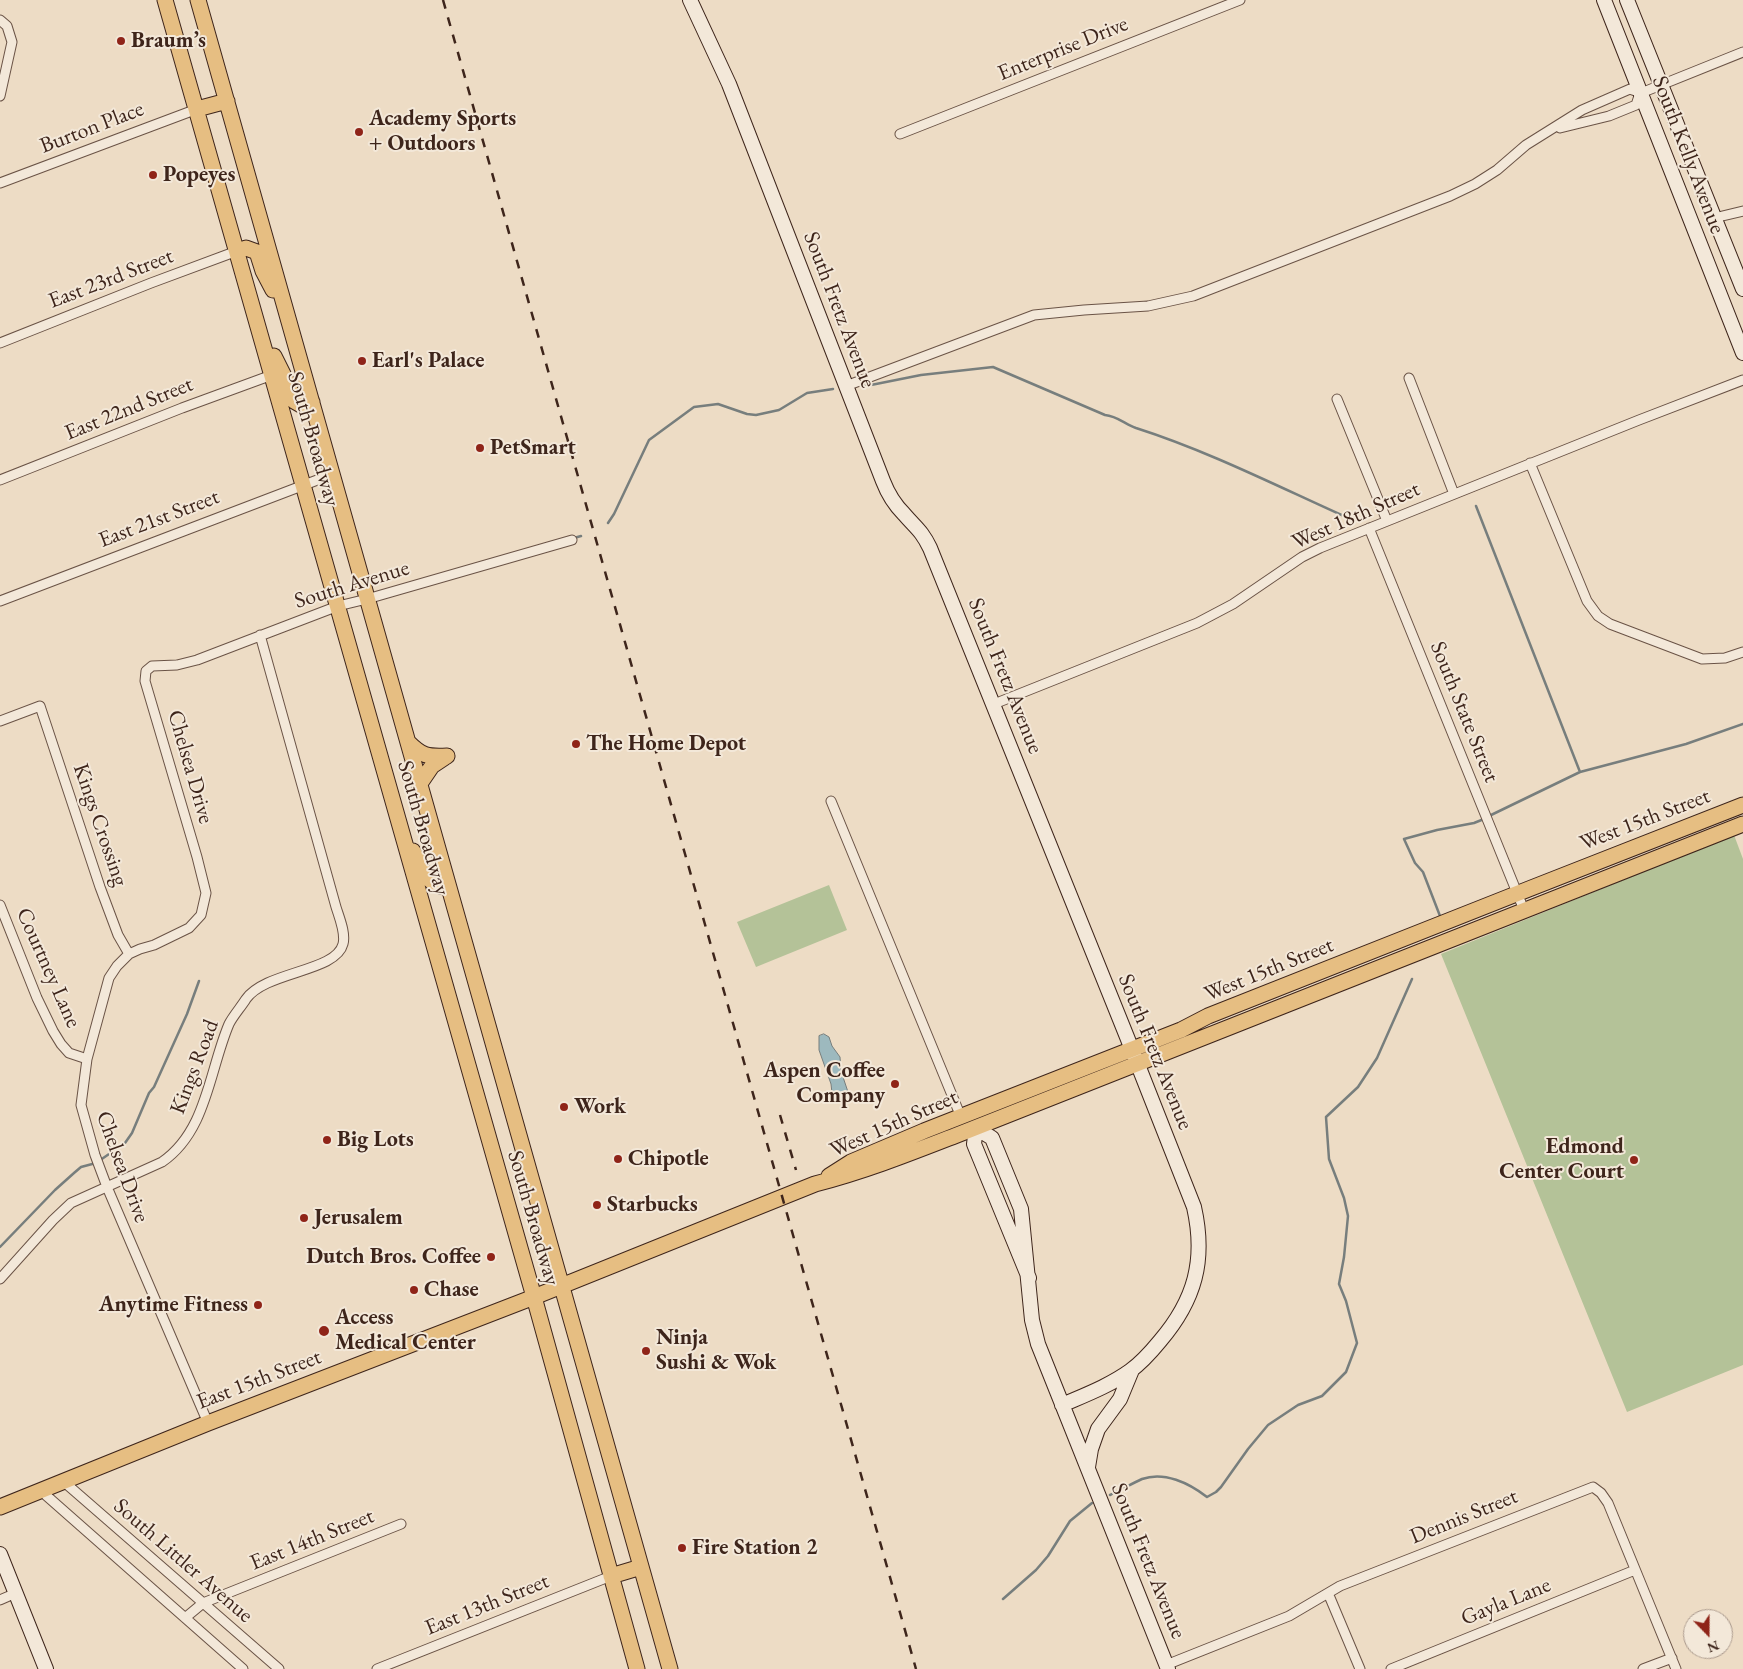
<!DOCTYPE html>
<html>
<head>
<meta charset="utf-8">
<style>
  body { margin:0 }
  #map { position:relative; width:1743px; height:1669px; overflow:hidden; background:#eddcc5; font-family:"EB Garamond",serif }
  canvas { display:block }
  .north { position:absolute; left:1683px; top:1609px; width:50px; height:50px; box-sizing:border-box; background:#f3e8d9; border:1px solid #ab9a8d; border-radius:50%; rotate:158deg; font-size:14px; font-weight:700; line-height:20px; text-align:center; color:#3e251b }
  .north::after { content:''; display:block; margin:auto; width:18px; height:22px; background:#8f2418; clip-path:polygon(50% 0,100% 100%,50% 72%,0 100%) }
</style>
</head>
<body>
<div id="map">
<canvas width="1743" height="1669"></canvas>
<div class="north">N</div>
</div>
<script>
const ctx = document.querySelector('canvas').getContext('2d');
ctx.lineJoin = 'round';
function fill(path, color) {
  ctx.fillStyle = color;
  ctx.fill(path, 'evenodd');
}
function stroke(path, color, width, dash) {
  ctx.strokeStyle = color;
  ctx.lineWidth = width;
  ctx.lineCap = dash ? 'butt' : 'round';
  ctx.setLineDash(dash || []);
  ctx.stroke(path);
}
function label(font, color, halo, rows, align = 'center') {
  ctx.font = font + ' "EB Garamond",serif';
  ctx.lineWidth = 4;
  ctx.setLineDash([]);
  ctx.textBaseline = 'middle';
  ctx.strokeStyle = halo;
  ctx.fillStyle = color;
  for (const [text, x, y, turn = 0] of rows) {
    ctx.save();
    ctx.translate(x, y);
    ctx.rotate((+turn || 0) * Math.PI / 180);
    ctx.textAlign = isNaN(turn) ? turn : align;
    if (halo) ctx.strokeText(text, 0, 0);
    ctx.fillText(text, 0, 0);
    ctx.restore();
  }
}
const green = new Path2D(`
  M1734,835L1743,859V1365L1627,1412L1441,954Z
  M829,885L847,930L756,967L737,922Z`);
const water = new Path2D(`
  M824,1034L829,1037L832,1046L840,1057L841,1071L848,1092L846,1098L840,1101L836,1100L832,1093L831,1084L819,1050V1036Z`);
const stream = new Path2D(`
  M866,386L921,375L993,367L1105,415C1117,416 1125,424 1136,428C1208,451 1277,486 1346,517
  M1476,506L1580,772
  M608,523L614,514L649,440L694,407L718,404L747,414L756,415L779,410L807,393L833,389
  M574,538L581,536
  M1489,816L1580,772L1686,744L1743,724
  M1440,916L1423,872L1415,863L1404,839L1437,830L1474,823L1484,819
  M0,1247L55,1190L74,1173L81,1167L96,1163L125,1143L132,1133L149,1093L154,1087L187,1014L199,981
  M1110,1495C1121,1490 1131,1484 1142,1479C1164,1471 1189,1483 1207,1497L1216,1492L1221,1487L1248,1449L1268,1425L1298,1405L1322,1396L1346,1372L1357,1343L1346,1301L1339,1284L1344,1257L1348,1216L1344,1198L1329,1159L1326,1117L1358,1087L1377,1058L1412,979
  M1003,1599L1036,1570L1048,1556L1070,1521L1092,1503`);
const street = new Path2D(`
  M0,20L7,26L12,42L0,96
  M1641,93L1743,52
  M1560,128L1609,116L1636,105L1640,93
  M900,134L1240,0
  M0,183L197,109
  M1714,218L1743,211
  M0,343L151,283L237,251
  M1409,378L1454,494
  M846,386L1034,315L1084,310L1148,306L1193,296L1450,196L1475,184L1497,170L1526,145L1582,110L1630,89L1641,93
  M1337,399L1387,521
  M1530,463L1587,601L1598,616L1610,624L1702,659L1725,658L1743,652
  M0,480L182,408L272,375
  M1369,528L1524,910
  M0,601L333,474
  M994,704L1197,623L1233,604L1302,557L1320,548L1639,420L1743,380
  M0,721L40,706L100,887L118,935L129,954
  M831,801L961,1117
  M0,905L37,998L53,1031L61,1044L69,1053L87,1059
  M0,1279L53,1220L71,1203L162,1162C207,1131 209,1071 229,1024C233,1016 241,1007 246,999C266,971 336,972 343,944C346,933 339,917 336,907L260,635
  M208,1423L107,1187L95,1155L81,1105L87,1059L109,978L117,966L129,954L140,949L154,945L189,928L201,915L206,893L197,857L145,681L146,671L152,666L177,665L197,660L338,606L367,599L572,540
  M63,1481L279,1669
  M40,1490L243,1669
  M1328,1593L1360,1669
  M0,1600L16,1593
  M185,1618L203,1603L401,1524
  M1166,1665L1289,1616L1340,1586L1593,1487L1601,1493L1608,1503L1676,1669
  M377,1669L611,1576
  M1391,1669L1635,1570
  M1643,1669L1672,1658`);
const secondary = new Path2D(`
  M690,0L729,84L883,481C888,494 894,504 904,514C916,528 922,531 930,548L1127,1037L1194,1207C1206,1260 1195,1300 1160,1341C1151,1352 1141,1363 1130,1371C1109,1386 1085,1395 1062,1405
  M1604,0L1743,353
  M1627,0L1743,289
  M1029,1278L974,1144L976,1128L992,1138L1021,1209L1032,1320L1038,1344L1168,1669
  M1088,1467L1091,1449L1098,1429L1120,1399L1132,1370
  M0,1554L46,1669`);
const primary = new Path2D(`
  M165,0L534,1297L637,1669
  M198,0L670,1669
  M197,109L227,101
  M237,251L246,248L257,252L263,271L273,290
  M274,356L287,382L294,401L301,405L312,402
  M408,742C422,756 427,757 447,756
  M419,785L432,766L447,756
  M413,851C423,868 426,887 448,887
  M829,1176L851,1162L924,1131L1181,1030L1208,1016C1387,946 1564,874 1743,805
  M0,1507L208,1423L534,1297L815,1184C866,1171 913,1152 962,1133L1743,824
  M611,1576L641,1567`);
const rail = new Path2D(`
  M443,0L916,1669
  M780,1115L796,1170`);
const markers = [
  [121,41,5,"#8f2418"],
  [359,132,5,"#8f2418"],
  [153,175,5,"#8f2418"],
  [362,361,5,"#8f2418"],
  [480,448,5,"#8f2418"],
  [576,744,5,"#8f2418"],
  [895,1084,5,"#8f2418"],
  [564,1107,5,"#8f2418"],
  [327,1140,5,"#8f2418"],
  [618,1159,5,"#8f2418"],
  [1634,1160,5,"#8f2418"],
  [597,1205,5,"#8f2418"],
  [304,1218,5,"#8f2418"],
  [491,1257,5,"#8f2418"],
  [414,1290,5,"#8f2418"],
  [258,1305,5,"#8f2418"],
  [324,1331,6,"#8f2418"],
  [646,1351,5,"#8f2418"],
  [682,1548,5,"#8f2418"]
];
const poiNames = [
  ["Braum’s",131,41],
  ["Academy Sports",369,119],
  ["+ Outdoors",369,144],
  ["Popeyes",163,175],
  ["Earl's Palace",372,361],
  ["PetSmart",490,448],
  ["The Home Depot",586,744],
  ["Aspen Coffee",885,1071,"right"],
  ["Company",885,1096,"right"],
  ["Work",574,1107],
  ["Big Lots",337,1140],
  ["Edmond",1624,1147,"right"],
  ["Center Court",1624,1172,"right"],
  ["Chipotle",628,1159],
  ["Starbucks",607,1205],
  ["Jerusalem",314,1218],
  ["Dutch Bros. Coffee",481,1257,"right"],
  ["Chase",424,1290],
  ["Anytime Fitness",248,1305,"right"],
  ["Access",335,1318],
  ["Medical Center",335,1343],
  ["Ninja",656,1338],
  ["Sushi & Wok",656,1363],
  ["Fire Station 2",692,1548]
];
const streetNames = [
  ["Enterprise Drive",1063,49,-22],
  ["Burton Place",92,128,-21],
  ["South Kelly Avenue",1688,155,69],
  ["East 23rd Street",111,279,-21],
  ["South Fretz Avenue",839,310,69],
  ["East 22nd Street",129,409,-22],
  ["South Broadway",313,439,74],
  ["West 18th Street",1356,516,-24],
  ["East 21st Street",159,519,-21],
  ["South Avenue",352,585,-17],
  ["South Fretz Avenue",1005,676,68],
  ["South State Street",1464,712,68],
  ["Chelsea Drive",190,767,74],
  ["West 15th Street",1645,820,-21],
  ["Kings Crossing",100,825,71],
  ["South Broadway",423,828,74],
  ["Courtney Lane",48,968,66],
  ["West 15th Street",1269,970,-22],
  ["South Fretz Avenue",1155,1052,68],
  ["Kings Road",195,1067,-69],
  ["West 15th Street",894,1124,-24],
  ["Chelsea Drive",122,1167,70],
  ["South Broadway",533,1218,74],
  ["East 15th Street",259,1380,-21],
  ["Dennis Street",1464,1517,-22],
  ["East 14th Street",312,1540,-22],
  ["South Littler Avenue",183,1561,41],
  ["South Fretz Avenue",1148,1561,68],
  ["Gayla Lane",1506,1602,-22],
  ["East 13th Street",487,1605,-22]
];
fill(green, '#b4c298');
fill(water, '#9db9be');
stroke(water, '#777e7d', 1);
stroke(stream, '#777e7d', 2.5);
stroke(street, '#6a5346', 11);
stroke(secondary, '#3e251b', 16);
stroke(primary, '#3e251b', 17);
stroke(street, '#f3e8d9', 9);
stroke(secondary, '#f3e8d9', 14);
stroke(primary, '#e6be82', 15);
stroke(rail, '#3e251b', 2.5, [9, 9]);
for (const [x, y, r, color] of markers) {
  const dot = new Path2D();
  dot.arc(x, y, r, 0, 2 * Math.PI);
  ctx.fillStyle = color;
  ctx.fill(dot);
  stroke(dot, '#f3e8d9', 2);
}
label('bold 22px', '#3e251b', '#f3e8d9', poiNames, 'left');
label('22px', '#3e251b', '#f3e8d9', streetNames);
</script>
</body>
</html>
